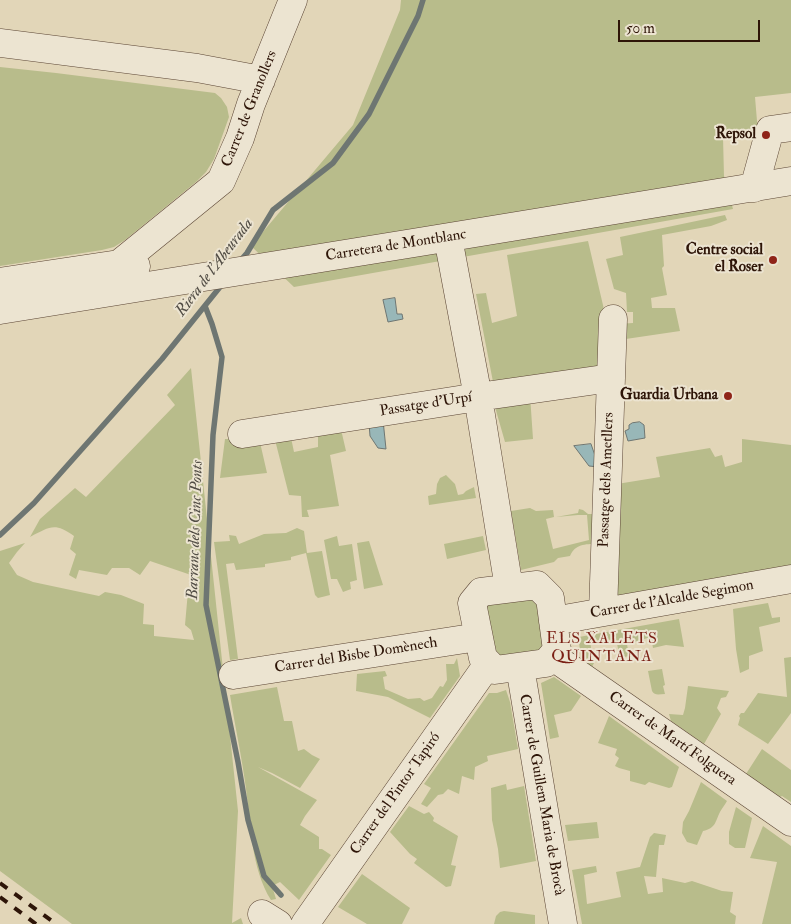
<!DOCTYPE html>
<html>
<head>
<meta charset="utf-8">
<style>
  body { margin:0 }
  #map { position:relative; width:791px; height:924px; overflow:hidden; background:#e2d6b8; font-family:"IM FELL Double Pica",serif }
  canvas { display:block }
  .scale { position:absolute; left:618px; top:20px; width:142px; height:22px; box-sizing:border-box; border:2px solid #2e1508; border-top:0; padding-left:6px; font-size:15px; line-height:18px; white-space:nowrap; color:#2e1508; -webkit-text-stroke:4px #ece4d1; paint-order:stroke }
</style>
</head>
<body>
<div id="map">
<canvas width="791" height="924"></canvas>
<div class="scale">50 m</div>
</div>
<script>
const ctx = document.querySelector('canvas').getContext('2d');
ctx.lineJoin = 'round';
function fill(path, color) {
  ctx.fillStyle = color;
  ctx.fill(path, 'evenodd');
}
function stroke(path, color, width, dash) {
  ctx.strokeStyle = color;
  ctx.lineWidth = width;
  ctx.lineCap = dash ? 'butt' : 'round';
  ctx.setLineDash(dash || []);
  ctx.stroke(path);
}
function label(font, color, halo, rows, align = 'center') {
  ctx.font = font + ' "IM FELL Double Pica",serif';
  ctx.lineWidth = 4;
  ctx.setLineDash([]);
  ctx.textBaseline = 'middle';
  ctx.strokeStyle = halo;
  ctx.fillStyle = color;
  for (const [text, x, y, turn = 0] of rows) {
    ctx.save();
    ctx.translate(x, y);
    ctx.rotate((+turn || 0) * Math.PI / 180);
    ctx.textAlign = isNaN(turn) ? turn : align;
    if (halo) ctx.strokeText(text, 0, 0);
    ctx.fillText(text, 0, 0);
    ctx.restore();
  }
}
const green = new Path2D(`
  M401,0H791V93L755,97L758,133L723,137L724,176L733,209L294,287L251,246L353,125L400,10Z
  M0,67L56,73L215,93L221,98L227,107L229,117L214,159L206,172L196,182L125,240L114,247L102,250L0,266Z
  M725,215L727,220L711,226L662,235L664,266L662,268L667,295L651,298L652,308H675L680,331L619,340L618,324L633,323V312H627L626,293L614,289L606,259L623,255L620,237Z
  M588,241L606,318L604,369L494,387L476,294L486,293L492,323L517,316L507,255Z
  M191,368L238,811L232,923L241,918L243,924H72L0,871V551L25,543L17,552L9,563L17,575L33,582L99,596L105,592L121,595L144,604L143,624L154,625V636L194,640L191,630L185,625L188,591L194,576L150,561L140,575L129,568H112L107,575L79,570L76,579L69,575L76,554L70,549L74,536C54,522 50,527 30,537L40,519L75,488L86,497L175,405L167,395Z
  M530,395L533,439L505,442L493,400Z
  M340,425L346,451L330,455L339,506L307,510L309,517H302L301,496L289,495L274,436L290,433L294,452L318,447V429Z
  M259,438L267,473L220,478L225,439L252,440Z
  M742,439L791,445V569L610,597L617,484L660,477L656,457L710,448L715,457L722,455L725,467L742,462Z
  M446,475L455,484L458,495L463,494L466,491L474,487L476,498L429,505L428,496L436,494L437,484L440,478Z
  M530,508L536,511L553,510L554,517L546,519L553,549L589,540L587,515H578L556,517L578,513L579,509L583,510L588,514H598L597,544C585,544 575,544 570,556L558,558L554,562L521,570L511,511Z
  M297,528L304,531L307,553L322,551L330,595L318,598L315,595L306,553L291,557V560L265,564V567L236,570L234,563L226,564L238,659L230,660L214,542L230,541L229,535L236,536L239,544L264,534L286,533Z
  M337,536L339,546L352,544L357,580L350,582L351,589L343,592L337,579H331L324,540Z
  M483,536L486,550L447,559L444,544Z
  M369,541L383,585L364,589L357,543Z
  M532,597L542,606L547,646L539,656L495,657L483,610L489,602Z
  M768,603L772,618L780,617V622L759,627L763,651L749,656V669L740,673L736,649L733,609Z
  M679,619L684,647L666,645L653,648L651,637L627,644L629,656L620,658L616,639L590,642L594,663L592,667L580,658L579,637Z
  M791,657V713L768,744L738,725L740,718L739,716L741,713H744L758,693L787,697L784,658Z
  M457,658L460,676L430,718L388,697L356,691L357,674L385,671L387,676L383,677L385,689L408,699L420,698L424,701L432,698L440,686L443,687L447,680L446,664H454Z
  M662,669L665,685L663,686L665,694C659,694 655,696 652,691L648,671Z
  M554,677L581,696L571,711L554,715L559,737L550,739L541,683Z
  M688,686L729,691L726,697L721,698L717,708L721,714L704,744L671,721L669,714L683,715L685,708Z
  M277,687L284,721H292L298,751L304,749L312,755L320,759L300,788L272,773L258,767L317,800L305,816L300,825L319,837V849H322L331,855L299,900L280,882L272,886L276,899L271,900C251,868 251,826 246,789C242,758 235,726 230,695Z
  M506,690L510,702L518,749L487,756L488,761L475,767L474,780L462,776L459,794L448,789L443,794L438,795L427,807L421,804L431,788L424,784L489,693H497Z
  M609,716L679,767L672,787L669,788L649,782L645,785L630,781V771L619,768L615,766L619,758L615,755L617,749L598,743Z
  M762,749L791,770V802L782,796L780,797L746,774Z
  M701,782L727,801C725,805 722,808 720,812C715,822 716,828 703,831L697,845L687,842L682,833L683,822L689,811Z
  M506,784L507,790L524,786L536,861L500,868L498,849L492,820L491,788Z
  M409,806L424,814L429,812L434,818L433,821L458,836L451,865L456,866L451,886L446,887L414,863L417,859L410,854L390,832Z
  M736,807L752,818L745,848H735L729,844V832Z
  M597,822L599,838L568,841L565,825Z
  M763,826L791,846V924H762L777,862L750,858Z
  M654,833L666,835L664,845H659L656,877L644,876L648,894L663,892L662,878L685,883L692,881L722,891L733,892L730,912L736,916L735,924H582L572,870L596,866L597,872L584,875L587,904L621,897L616,872L640,867L650,837Z
  M362,874L410,908L402,924H367L338,907Z
  M504,911L535,915V924H494L496,916L500,912Z`);
const water = new Path2D(`
  M395,298L397,314H402L403,319L388,322L383,300Z
  M383,420L386,449L378,448L370,436L369,423Z
  M640,422L644,425L645,438L628,441L625,431L629,429V425L632,423Z
  M591,444L599,467L589,466L574,446Z`);
const stream = new Path2D(`
  M240,261L247,253L273,210L333,163L369,114L418,16L423,0
  M205,306L212,324L222,357L213,435L206,605L238,762L248,820L264,876L281,895
  M0,535L34,503L162,359L224,282`);
const minor = new Path2D(`
  M0,43L197,68L261,80
  M754,188L770,130L791,127
  M448,238L478,397L509,588
  M119,264L221,181L240,138L251,104L293,0
  M0,282L119,264L136,266
  M0,310C263,266 528,226 791,181
  M242,434L478,397L611,378
  M537,585L550,598L557,650L546,663L495,670L483,658L472,603L481,592Z
  M603,612L613,319
  M553,621L791,579
  M552,656L791,822
  M520,667L563,924
  M233,675L478,637
  M262,914L278,924
  M305,924L488,664`);
const rail = new Path2D(`
  M0,883L56,924
  M0,897L36,924`);
const markers = [
  [766,135,5,"#8f2418"],
  [773,260,5,"#8f2418"],
  [728,396,5,"#8f2418"]
];
const streetNames = [
  ["Carrer de Granollers",250,109,-68],
  ["Carretera de Montblanc",396,246,-9],
  ["Passatge d'Urpí",426,405,-9],
  ["Passatge dels Ametllers",607,480,-88],
  ["Carrer de l'Alcalde Segimon",672,600,-10],
  ["Carrer del Bisbe Domènech",356,656,-9],
  ["Carrer de Martí Folguera",672,739,35],
  ["Carrer del Pintor Tapiró",396,794,-55],
  ["Carrer de Guillem Maria de Brocà",541,795,80]
];
const poiNames = [
  ["Repsol",756,135],
  ["Centre social",763,251],
  ["el Roser",763,268],
  ["Guardia Urbana",718,396]
];
const waterNames = [
  ["Riera de l'Abeurada",215,268,-53],
  ["Barranc dels Cinc Ponts",196,530,-88]
];
const neighbourhoodNames = [
  ["ELS XALETS",602,640],
  ["QUINTANA",602,658]
];
fill(green, '#b8bc8b');
fill(water, '#98b7b8');
stroke(water, '#6e7672', 1);
stroke(stream, '#6e7672', 5.5);
stroke(minor, '#5b4534', 29);
stroke(minor, '#ece4d1', 28);
stroke(rail, '#2e1508', 4, [9, 9]);
for (const [x, y, r, color] of markers) {
  const dot = new Path2D();
  dot.arc(x, y, r, 0, 2 * Math.PI);
  ctx.fillStyle = color;
  ctx.fill(dot);
  stroke(dot, '#ece4d1', 2);
}
label('15px', '#2e1508', '#ece4d1', streetNames);
label('bold 15px', '#2e1508', '#ece4d1', poiNames, 'right');
label('italic 16px', '#534e46', '#ece4d1', waterNames);
ctx.letterSpacing = '1px';
label('16px', '#7a1f14', '#ece4d1', neighbourhoodNames);
ctx.letterSpacing = '0px';
</script>
</body>
</html>
